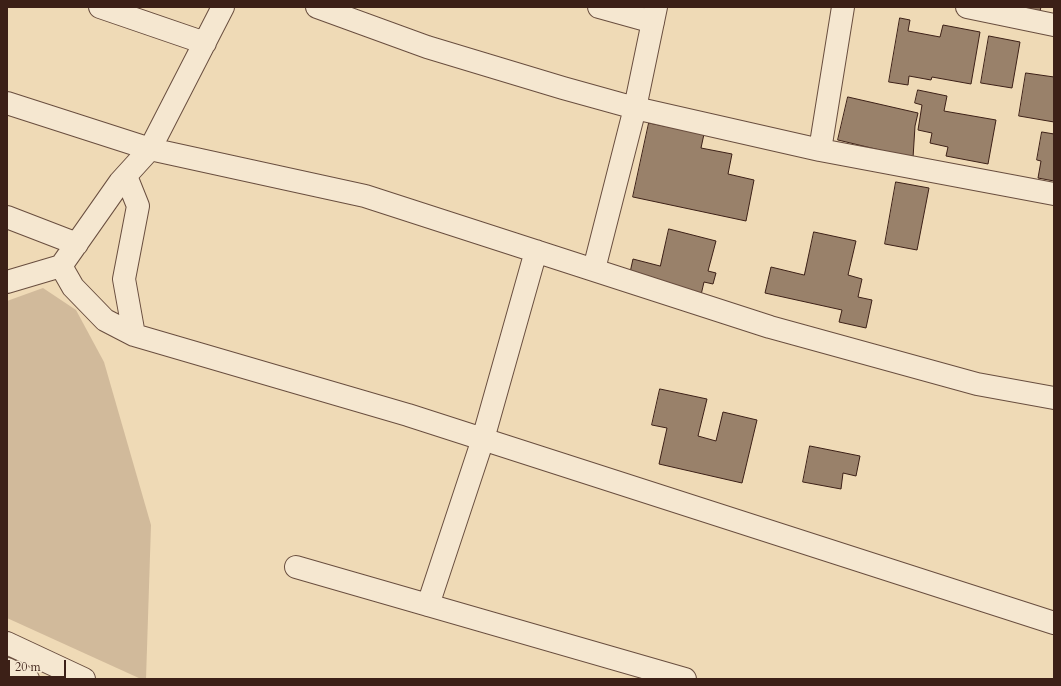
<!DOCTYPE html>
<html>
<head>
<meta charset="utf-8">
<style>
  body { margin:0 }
  #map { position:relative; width:1061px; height:686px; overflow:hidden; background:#efdab6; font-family:Cardo,serif }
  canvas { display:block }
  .frame { position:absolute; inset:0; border:8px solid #3c2017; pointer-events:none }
  .scale { position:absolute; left:8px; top:660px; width:58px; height:18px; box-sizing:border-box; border:2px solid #3c2017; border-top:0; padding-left:5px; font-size:12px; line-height:14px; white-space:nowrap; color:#3c2017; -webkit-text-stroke:3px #f5e7d0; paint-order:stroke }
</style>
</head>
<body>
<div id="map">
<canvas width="1061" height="686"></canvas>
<div class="frame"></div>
<div class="scale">20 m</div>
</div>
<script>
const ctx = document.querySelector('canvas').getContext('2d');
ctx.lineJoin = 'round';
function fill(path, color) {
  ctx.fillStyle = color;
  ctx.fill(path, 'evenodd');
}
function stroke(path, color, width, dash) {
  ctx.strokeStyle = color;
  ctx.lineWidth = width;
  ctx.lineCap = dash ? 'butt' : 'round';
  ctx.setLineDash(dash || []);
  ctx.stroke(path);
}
const green = new Path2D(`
  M43,288L76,310L104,362L151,525L146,679H141L7,618V301Z`);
const building = new Path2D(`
  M1001,7H1041L1039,15Z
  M900,18L910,20L908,31L940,37L943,25L980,32L971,84L932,77L931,80L909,76L908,85L889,82Z
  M989,36L1020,42L1012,88L981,83Z
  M1026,73L1054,77V122L1019,116Z
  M918,90L947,96L944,111L996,120L988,164L946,156L948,147L930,143L932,133L918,130L922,105L915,103Z
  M848,97L918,113L915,126L913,158L838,140Z
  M649,123L704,134L701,148L732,154L728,174L754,180L746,221L633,197Z
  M1042,132L1054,134V181L1038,178L1041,161L1037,160Z
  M896,182L929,188L917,250L885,244Z
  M669,229L716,241L708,271L716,273L713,284L704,282L701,295L629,277L633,259L660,266Z
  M814,232L856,241L848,275L862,279L858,297L872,300L866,328L839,322L842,310L765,293L771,267L804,275Z
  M660,389L707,399L698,436L716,441L723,412L757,420L742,483L659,464L667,428L652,425Z
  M810,446L860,456L856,476L843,473L841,489L803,482Z`);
const minor = new Path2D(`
  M100,7L205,43
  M223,7L150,149L120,182L61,266L73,287L105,320L134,335L408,415L1054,623
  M317,7L427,47L563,88L635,108L820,150L1054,194
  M599,7L653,22
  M967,7L1054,25
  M7,103L150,149L365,196L770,327L977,384L1054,398
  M820,150L843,7
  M126,176L138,206L124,279L134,335
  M7,217L77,244
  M594,269L635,108L656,7
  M7,282L61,266
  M296,567L685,679
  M428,605L483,439L536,251
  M7,643L84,679
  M7,669L28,679`);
fill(green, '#d1ba9b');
fill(building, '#99816a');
stroke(building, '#3c2017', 1);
stroke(minor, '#694e3f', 24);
stroke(minor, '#f5e7d0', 22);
</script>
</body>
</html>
